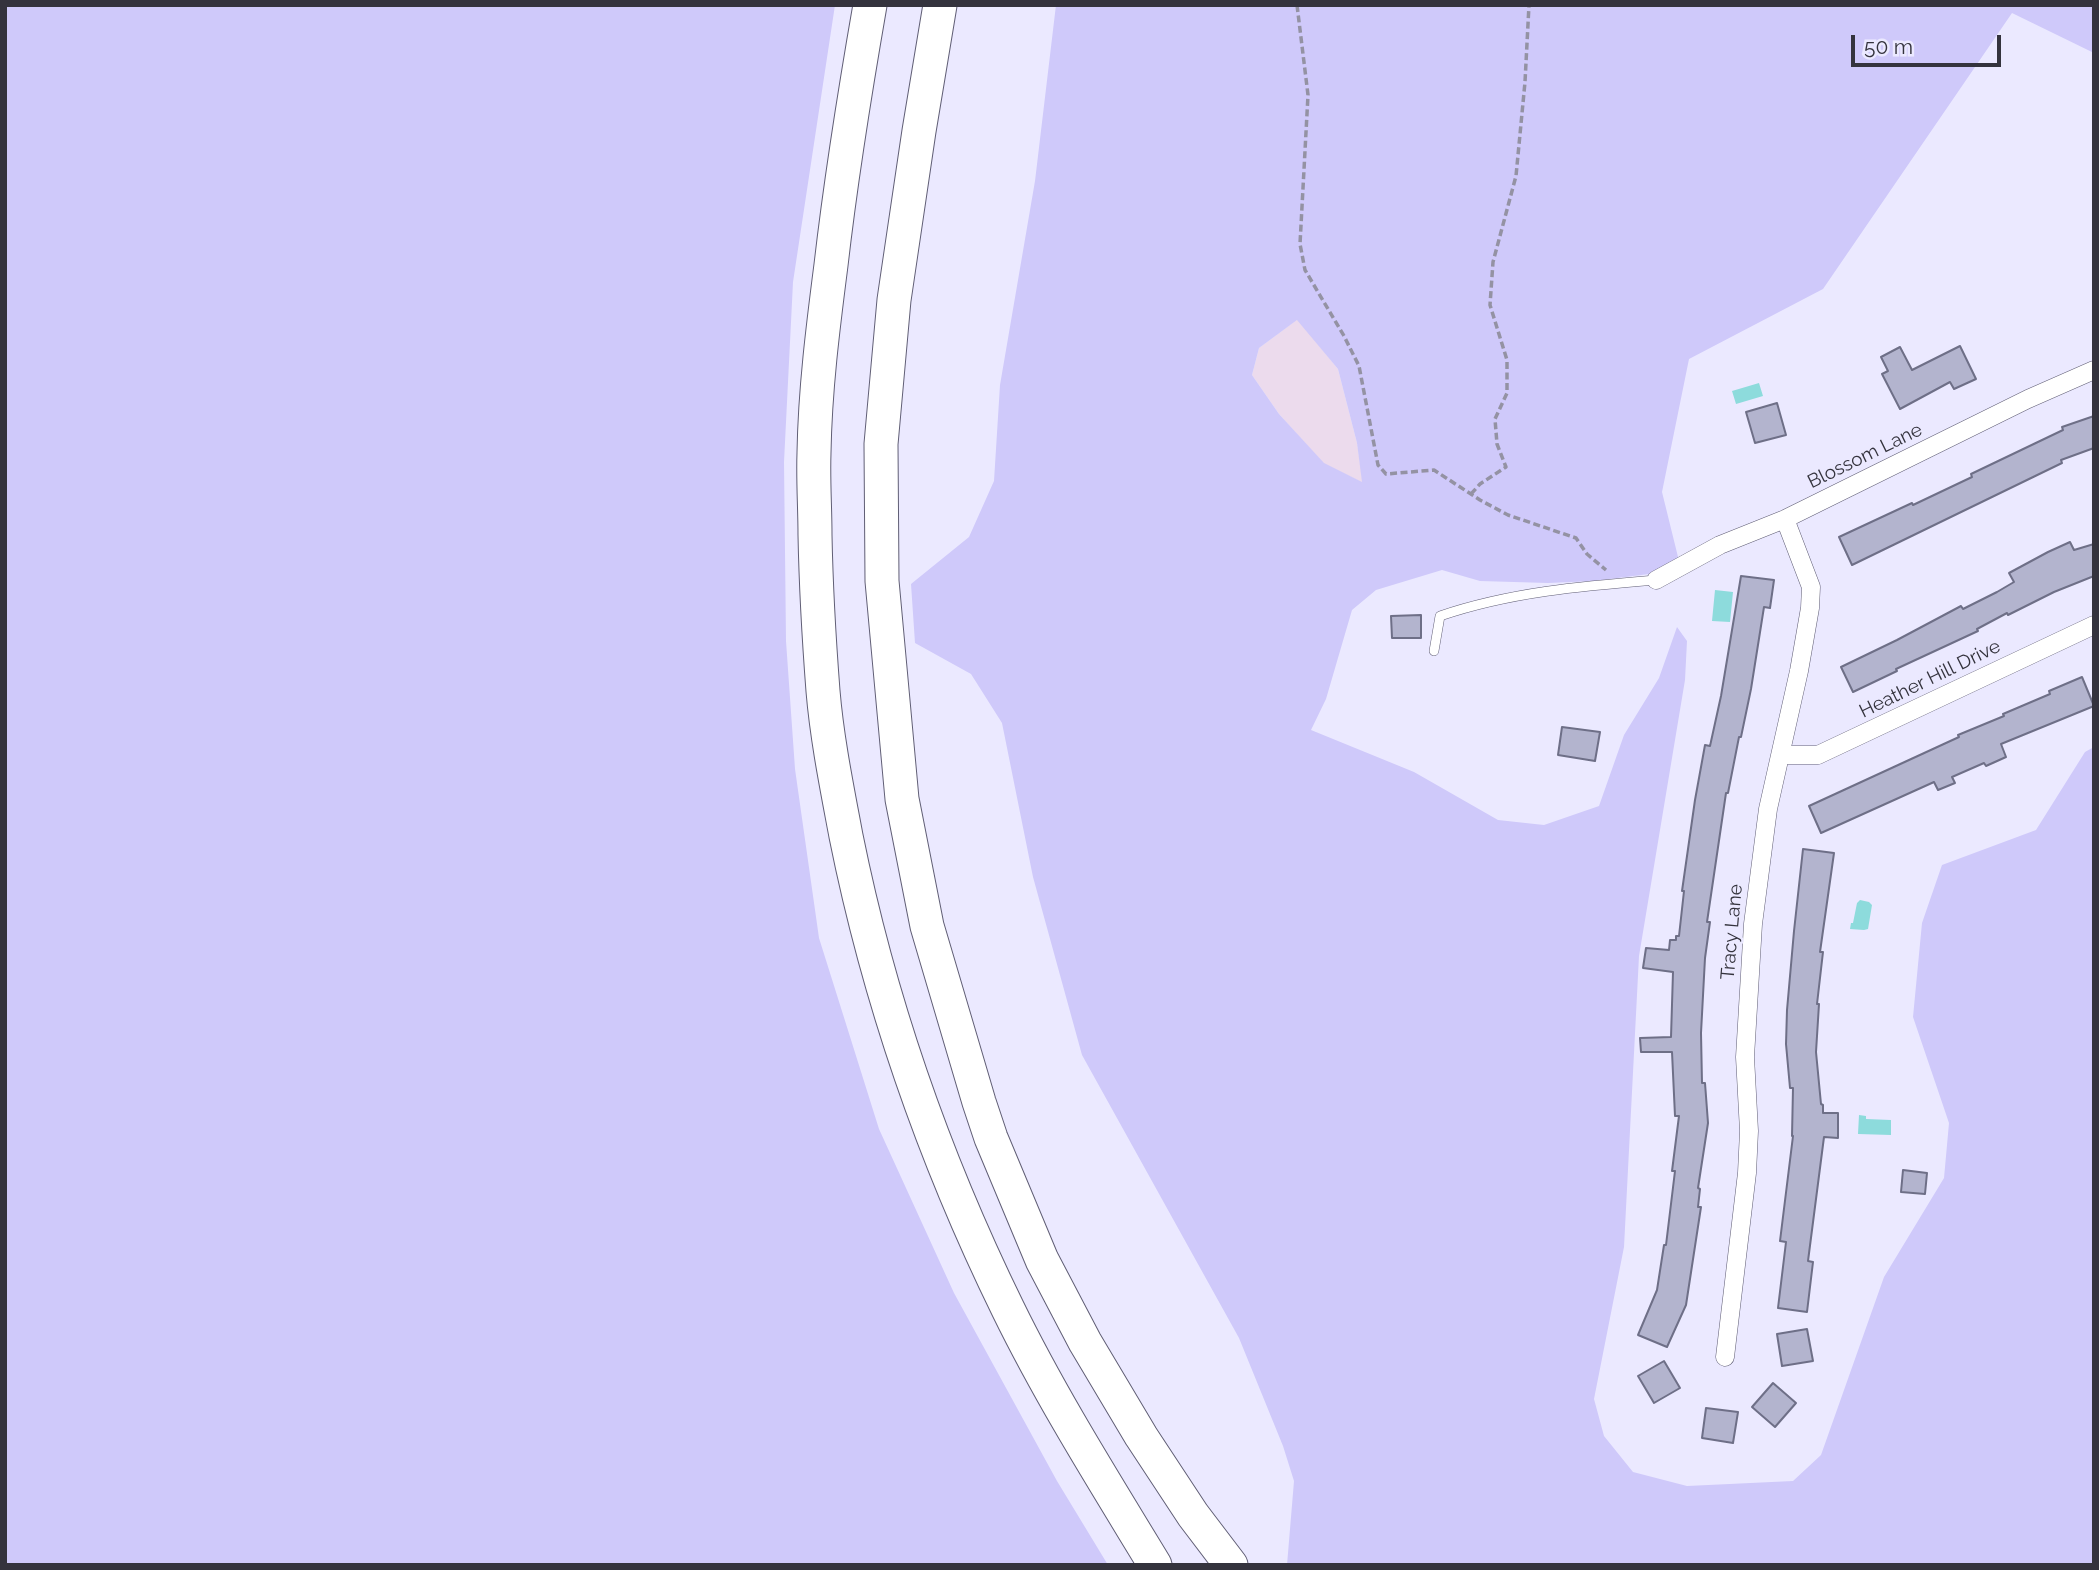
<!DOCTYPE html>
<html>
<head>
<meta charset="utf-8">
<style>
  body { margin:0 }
  #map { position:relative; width:2099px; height:1570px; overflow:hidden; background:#ebe9ff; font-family:Raleway,sans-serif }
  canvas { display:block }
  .frame { position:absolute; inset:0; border:7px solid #34333d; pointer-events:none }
  .scale { position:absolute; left:1851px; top:35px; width:150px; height:32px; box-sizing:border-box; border:4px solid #34333d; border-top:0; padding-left:9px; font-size:21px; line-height:24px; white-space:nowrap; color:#34333d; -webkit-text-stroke:5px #ebe9ff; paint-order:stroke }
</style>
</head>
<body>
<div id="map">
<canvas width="2099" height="1570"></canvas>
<div class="frame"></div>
<div class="scale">50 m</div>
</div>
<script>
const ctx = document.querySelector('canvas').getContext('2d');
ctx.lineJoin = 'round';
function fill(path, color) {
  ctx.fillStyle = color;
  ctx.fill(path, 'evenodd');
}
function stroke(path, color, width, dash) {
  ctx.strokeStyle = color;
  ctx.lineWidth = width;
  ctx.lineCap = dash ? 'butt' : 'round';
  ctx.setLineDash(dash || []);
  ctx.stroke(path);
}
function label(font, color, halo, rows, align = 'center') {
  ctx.font = font + ' Raleway,sans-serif';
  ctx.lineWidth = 5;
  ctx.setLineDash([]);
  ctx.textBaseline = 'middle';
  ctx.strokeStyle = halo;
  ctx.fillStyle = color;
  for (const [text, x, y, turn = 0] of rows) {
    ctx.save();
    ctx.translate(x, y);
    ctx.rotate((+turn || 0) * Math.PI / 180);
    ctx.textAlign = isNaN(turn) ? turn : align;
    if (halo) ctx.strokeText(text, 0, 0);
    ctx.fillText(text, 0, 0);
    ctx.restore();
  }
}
const industrial = new Path2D(`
  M1298,319L1338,369L1357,443L1363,483L1324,464L1279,414L1252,375L1259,348Z`);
const green = new Path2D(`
  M5,5H835L793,282L784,462L786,641L795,769L819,938L879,1129L954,1293L1057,1481L1108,1565H5Z
  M1056,5H2094V53L2012,13L1823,289L1689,359L1662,492L1679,561L1649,574L1594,581L1548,583L1480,581L1442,570L1376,590L1352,610L1326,699L1311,730L1414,772L1498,820L1544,825L1599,806L1624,735L1659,678L1677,627L1687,641L1685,680L1639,956L1624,1247L1594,1399L1604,1436L1633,1472L1687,1486L1793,1481L1821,1455L1884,1277L1944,1178L1949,1123L1913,1017L1922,923L1942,865L2036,830L2085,752L2094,747V1565H1287L1294,1481L1283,1446L1239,1338L1082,1055L1033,877L1002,723L971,674L915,643L911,584L969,537L994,481L1000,385L1035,181ZM1297,320L1338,369L1357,443L1362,482L1324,463L1279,414L1252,375L1259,348Z`);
const water = new Path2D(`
  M1759,383L1763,396L1736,404L1732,391Z
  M1715,590L1733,592L1730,622L1712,621Z
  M1860,900L1869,902L1872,905L1868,929L1864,930L1850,929L1851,923H1853L1857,903Z
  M1859,1115L1866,1116V1119L1891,1120V1135L1858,1134Z`);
const building = new Path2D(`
  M1960,346L1976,379L1954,389L1950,382L1900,409L1882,374L1888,371L1881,357L1900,347L1912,370Z
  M1777,403L1786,435L1755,443L1746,412Z
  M2094,416V448L2061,460L2062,463L1852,565L1839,537L1912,503L1913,505L1972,477L1971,474L2063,430L2062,427Z
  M2070,542L2074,550L2094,544V576L2054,592L2008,615L2007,613L1977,629L1978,631L1896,669L1897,671L1853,692L1841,667L1897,640L1961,606L1963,609L1997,592L2014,582L2009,573L2048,552Z
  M1741,576L1774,580L1770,608L1764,607L1751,689L1741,737H1739L1728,793H1726L1707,922H1710L1705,958L1701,1033L1702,1083H1705L1708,1123L1698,1188L1700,1189L1698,1207H1701L1686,1305L1667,1347L1638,1335L1657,1290L1664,1245H1666L1675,1171H1672L1679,1116H1675L1672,1052H1641L1640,1038L1671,1037L1673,972L1643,968L1646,948L1669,950L1670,940H1676V936H1679L1684,891H1682L1695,800L1705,745L1710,746L1721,696Z
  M1421,615V638H1392L1391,616Z
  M2082,677L2094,706L2001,744L2006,757L1986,766L1984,763L1952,777L1955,783L1938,790L1934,782L1821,833L1809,806L1959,737L1958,735L2004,716L2003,714L2050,694L2049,691Z
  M1562,727L1600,732L1595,761L1558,755Z
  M1803,849L1834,853L1820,952H1823L1817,1004H1819L1816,1052L1821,1104L1823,1105V1113H1838V1138L1824,1137L1808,1261L1813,1262L1807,1312L1778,1308L1786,1242L1780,1241L1793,1136H1792L1793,1088H1790L1786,1044L1787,1010L1794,931Z
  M1903,1170L1927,1173L1925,1194L1901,1192Z
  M1807,1329L1813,1361L1782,1366L1777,1334Z
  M1664,1361L1680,1388L1654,1403L1638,1376Z
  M1773,1383L1796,1403L1775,1427L1752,1407Z
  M1706,1408L1738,1412L1733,1443L1702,1438Z`);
const path = new Path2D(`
  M1297,5L1308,95L1300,244L1305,270L1344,336L1359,366L1378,465L1386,474L1434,470L1480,500L1508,515L1576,538L1587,554L1606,570
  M1471,494L1480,484L1506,467L1497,444L1495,419L1507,393V360L1490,305L1493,262L1516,176L1525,82L1529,5`);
const service = new Path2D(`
  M1434,651L1440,616C1510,592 1583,586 1656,580`);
const minor = new Path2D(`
  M1656,580L1720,545L1785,519L2028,399L2094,370
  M1781,755H1818L2094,625
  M1725,1357L1747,1173L1749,1131L1745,1057L1753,924L1768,809L1799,671L1810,608L1811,587L1785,519`);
const motorway = new Path2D(`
  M870,5C855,91 841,178 831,265C823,327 815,390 814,453C813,480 815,508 815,535C816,587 819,639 823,691C827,739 837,788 846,836C879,1000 934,1158 1008,1309C1051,1397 1104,1481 1155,1565
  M940,5L919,131L894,300L881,444L882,581L902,799L927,926L979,1102L991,1138L1042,1260L1085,1342L1141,1436L1193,1515L1231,1565`);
const streetNames = [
  ["Blossom Lane",1865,456,-26],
  ["Heather Hill Drive",1930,679,-26],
  ["Tracy Lane",1732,932,-85]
];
fill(industrial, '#ecdbed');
fill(green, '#cfc9fa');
fill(water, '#8ddbdc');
fill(building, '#b3b4ce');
stroke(building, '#6e6f87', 2);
stroke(service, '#605e75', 10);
stroke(minor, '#605e75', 19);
stroke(motorway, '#605e75', 35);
stroke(path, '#9492a3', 3.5, [7, 3.5]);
stroke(service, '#fff', 9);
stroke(minor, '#fff', 18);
stroke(motorway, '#fff', 33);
label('19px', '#34333d', '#ebe9ff', streetNames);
</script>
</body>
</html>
